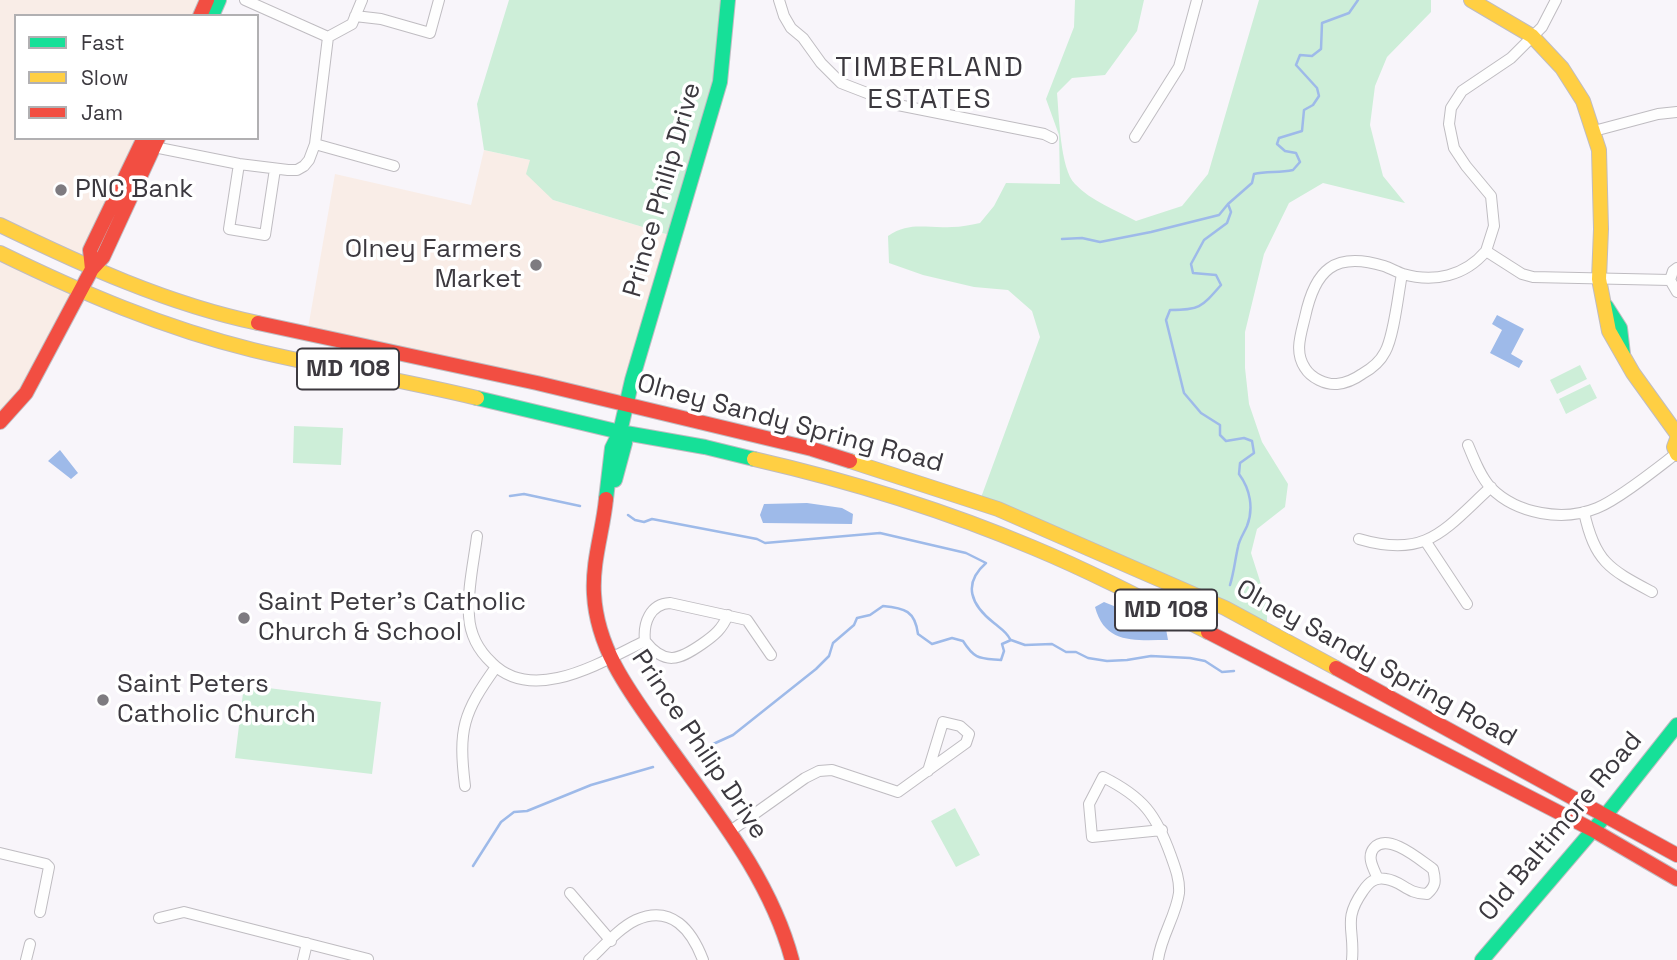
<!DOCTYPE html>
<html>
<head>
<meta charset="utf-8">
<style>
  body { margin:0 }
  #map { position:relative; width:1677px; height:960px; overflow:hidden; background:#f8f5fa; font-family:"Space Grotesk",sans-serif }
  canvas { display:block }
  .legend { position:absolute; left:14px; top:14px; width:245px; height:126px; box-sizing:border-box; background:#fff; border:2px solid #b1b0b2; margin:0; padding:9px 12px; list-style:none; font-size:21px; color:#3c393f }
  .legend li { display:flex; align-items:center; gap:14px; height:35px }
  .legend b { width:35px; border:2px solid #b1b0b2 }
</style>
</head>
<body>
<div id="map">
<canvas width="1677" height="960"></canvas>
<ul class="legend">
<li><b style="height:9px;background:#16e098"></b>Fast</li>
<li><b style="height:9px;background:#ffcf43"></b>Slow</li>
<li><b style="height:9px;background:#f24e42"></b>Jam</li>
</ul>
</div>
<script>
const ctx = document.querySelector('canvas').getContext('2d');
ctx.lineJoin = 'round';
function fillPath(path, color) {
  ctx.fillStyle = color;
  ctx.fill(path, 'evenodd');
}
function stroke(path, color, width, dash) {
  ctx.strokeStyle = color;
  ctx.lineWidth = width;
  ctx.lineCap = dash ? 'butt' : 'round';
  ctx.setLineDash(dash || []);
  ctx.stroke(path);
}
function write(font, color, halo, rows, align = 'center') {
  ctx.font = font + ' "Space Grotesk",sans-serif';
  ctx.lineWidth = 7;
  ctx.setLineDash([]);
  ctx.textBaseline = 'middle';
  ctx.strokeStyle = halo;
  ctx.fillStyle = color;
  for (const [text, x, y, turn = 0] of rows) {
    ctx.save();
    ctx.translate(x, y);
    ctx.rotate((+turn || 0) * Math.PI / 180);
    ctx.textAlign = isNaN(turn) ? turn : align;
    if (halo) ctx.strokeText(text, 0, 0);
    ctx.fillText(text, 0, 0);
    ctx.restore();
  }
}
fillPath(new Path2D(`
  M0,0h213l-7,16h-190v122h135l-59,131 -92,-44z
  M484,150l46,10 23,40 123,37 -49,168 -320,-71 28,-160 136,31z
  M0,253l80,39 -80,130z`), '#f9ede7');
fillPath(new Path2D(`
  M509,0h219l-1,27 -51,210 -123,-37 -27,-26 4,-14 -46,-10 -7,-46z
  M1075,0h69l-7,31 -32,44 -33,3 -15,15c2,21 3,76 18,91 16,17 41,26 61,37l46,-15 26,-32 51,-174h172v12l-44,45 -12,29 -5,39 13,51 22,27 -82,-20 -34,20 -25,51 -19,78v36l4,36 13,38 26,42 -3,23 -28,22 -6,24 16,50v28l-288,-128 61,-166 -8,-26 -24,-21 -34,-3 -51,-12 -34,-12 -1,-27c23,-15 38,-7 64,-9 9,0 18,-2 28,-4l14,-17 12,-23 54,1 -1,-49 -13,-36 28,-72z
  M1580,365l7,14 -30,15 -7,-14z
  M1590,384l7,14 -31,16 -7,-15z
  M294,426l49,2 -2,37 -48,-2z
  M244,685l137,17 -9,72 -137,-16z
  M955,808l25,47 -24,12 -25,-46z`), '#cdeed8');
fillPath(new Path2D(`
  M1497,315l27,14 -13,25 12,7 -4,7 -29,-15 12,-23 -10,-6z
  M60,450l18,23 -7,6 -23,-18z
  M807,503l35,5 11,6 -1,10 -89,-1 -3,-8 4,-11z
  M1104,602l59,24 3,3 2,11c-32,0 -63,5 -73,-33z`), '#9ebae9');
stroke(new Path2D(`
  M1062,239l20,-1 18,4 51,-10 68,-17 9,-11
  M510,496l14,-2 56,12
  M628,515l7,5 9,2 8,-3 105,20 8,4 115,-10 86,20 20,10c-24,21 -15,42 8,60 7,6 12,8 16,16
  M1230,585c4,-13 5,-25 8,-38 1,-7 6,-14 9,-21 7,-18 3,-37 -8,-52l1,-11 14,-10 -2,-12 -8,-3 -18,3 -6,-6v-10l-19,-12 -17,-20 -18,-73 4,-10c29,0 31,-2 51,-25l-5,-10 -23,-2 -2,-9 13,-24 23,-17 4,-11 -3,-8 24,-21 2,-9c13,-3 25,-1 39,-4l7,-8 -4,-9 -11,-2 -8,-7 2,-6 23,-7 2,-21 9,-5 6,-9 -2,-8 -21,-23 4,-10 12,1 9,-7 1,-26 27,-10 9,-13
  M700,750l33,-15 83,-66 13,-13 4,-13 21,-18 3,-7 13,-3 13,-9c22,2 32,5 35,28l14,10 20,-6 11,3c12,19 17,17 38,19l3,-9 -2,-7 9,-4 14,5 27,-1 14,8h10l12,6 19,3 20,-1 24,-4 39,2 15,3 17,11 12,-1
  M473,866l28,-44 13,-10 13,-1 64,-26 62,-18`), '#9ebae9', 2.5);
const street = new Path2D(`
  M779,0l5,16 7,12 12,10 18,25 20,20 57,22 146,29 8,4
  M355,16l26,3 49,14 9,-33
  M328,37l24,-13 10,-24
  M1594,131l64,-17 19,-2
  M1135,137l44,-70 18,-67
  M315,144l79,22
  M154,147l85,17 49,6h9l7,-4 5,-6 6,-16 13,-107 -83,-37
  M239,164l-10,65 36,6 10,-66
  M1486,251l8,-25 -3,-30 -25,-30 -12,-18 -5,-24 2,-16 11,-17 49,-33 31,-31 14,-27
  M1677,268l-4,3 -3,9 7,12
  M1402,274c-4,21 -8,62 -17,78 -5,10 -14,17 -23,22 -7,5 -16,9 -25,10 -11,1 -26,-6 -32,-16 -11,-16 -4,-34 0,-51 10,-47 29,-66 79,-51 6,2 13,6 19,8 31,9 62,2 83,-23l36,23 11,3 137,3
  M1468,445c6,14 12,31 23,43 26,26 72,34 106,20 22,-9 59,-39 80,-55
  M1584,512c11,50 25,57 68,80
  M477,536c-3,25 -10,54 -8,80 1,18 9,34 23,47 42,42 111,-2 153,-22 20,25 34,19 57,3 13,-9 20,-15 26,-29
  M1359,539c68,20 85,-9 132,-52
  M1426,542l41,62
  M645,641c-2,-18 5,-37 25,-38l77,17 24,35
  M465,786c-7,-57 -2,-73 31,-119
  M729,832l76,-54 14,-7 13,-1 66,22 68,-49 3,-9 -9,-8 -17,-4 -15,49
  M0,853l46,11 3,3 -9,45
  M570,893l41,48
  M159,918l25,-6 184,47
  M26,960l4,-16
  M303,960l4,-17
  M589,960c14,-13 30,-32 47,-40 36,-16 56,11 67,40
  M1158,960c3,-24 18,-44 21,-67 1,-13 -4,-26 -8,-37 -15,-42 -28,-59 -68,-79l-14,27 3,33 70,-7
  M1352,960c3,-32 -10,-39 11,-69 6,-9 12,-14 23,-12 16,2 21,15 41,15 9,-8 9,-13 6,-25 -13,-9 -45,-37 -59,-21 -8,9 0,21 4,31`);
const fast = new Path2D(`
  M212,16l7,-16
  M1606,306l14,22 3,26
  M477,398l143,34 85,15 49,12
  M615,480l10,-37 -5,-11
  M606,499l6,-51 8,-16 12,-52 88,-298 8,-82
  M1482,960l123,-144 72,-91`);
const slow = new Path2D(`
  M1471,0l61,36 30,32 21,33 16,49 2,79 -2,50 10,52 24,42 44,61
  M0,225c83,40 167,79 258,98
  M0,253c82,40 164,75 253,97 74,18 150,30 224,48
  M1677,439l-3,8 3,7
  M754,459c96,22 190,51 280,89 60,25 117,55 174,84
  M850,461l148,48 227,99 111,60`);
const jam = new Path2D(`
  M200,16l7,-16
  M92,269l-2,-19 54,-112
  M258,323l279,60 275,66 38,12
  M0,422l26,-29 66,-124 11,-12 55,-119
  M606,499c-3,32 -14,62 -12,95 3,57 38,101 70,146 49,69 106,137 128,220
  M1208,632l385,198 84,49
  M1336,668l341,187`);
stroke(street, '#bfbcc1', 12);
stroke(fast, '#bfbcc1', 16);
stroke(slow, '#bfbcc1', 16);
stroke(jam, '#bfbcc1', 16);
stroke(street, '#fefefe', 10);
stroke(fast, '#16e098', 14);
stroke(slow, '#ffcf43', 14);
stroke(jam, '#f24e42', 14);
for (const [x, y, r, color] of [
  [61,190,7,"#7e7b80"],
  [536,265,7,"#7e7b80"],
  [244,618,7,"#7e7b80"],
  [103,700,7,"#7e7b80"]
]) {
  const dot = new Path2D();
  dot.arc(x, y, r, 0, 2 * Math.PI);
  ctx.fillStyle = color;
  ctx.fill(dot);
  stroke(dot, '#fff', 2.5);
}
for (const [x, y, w] of [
  [348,369,102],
  [1166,610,102]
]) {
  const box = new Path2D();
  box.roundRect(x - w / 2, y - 20.5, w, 41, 5);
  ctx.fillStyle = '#fff';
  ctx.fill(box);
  stroke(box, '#3c393f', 2);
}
write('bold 24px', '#3c393f', null, [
  ["MD 108",348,369],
  ["MD 108",1166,610]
]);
write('26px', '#3c393f', '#fff', [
  ["PNC Bank",75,190],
  ["Olney Farmers",522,250,"right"],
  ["Market",522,280,"right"],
  ["Saint Peter's Catholic",258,603],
  ["Church & School",258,633],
  ["Saint Peters",117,685],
  ["Catholic Church",117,715]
], 'left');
write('26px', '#3c393f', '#fff', [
  ["Prince Philip Drive",663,190,-74],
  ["Olney Sandy Spring Road",790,424,15],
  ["Olney Sandy Spring Road",1376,664,29],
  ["Prince Philip Drive",699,745,56],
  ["Old Baltimore Road",1561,827,-50]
]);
ctx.letterSpacing = '2px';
write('28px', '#3c393f', '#fff', [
  ["TIMBERLAND",930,68],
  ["ESTATES",930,100]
]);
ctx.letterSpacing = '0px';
</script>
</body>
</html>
